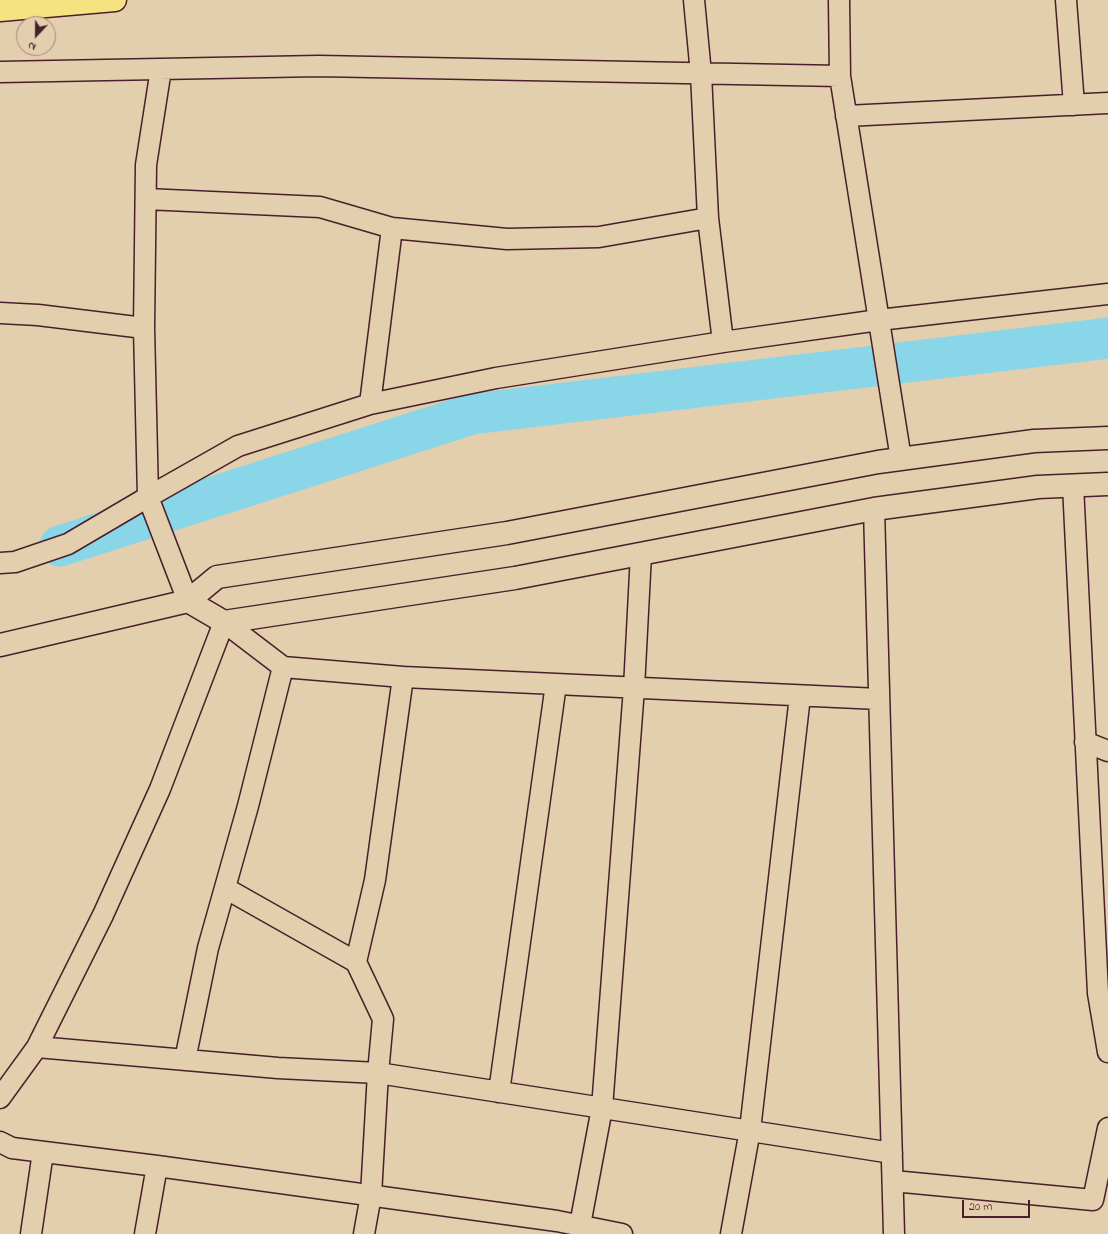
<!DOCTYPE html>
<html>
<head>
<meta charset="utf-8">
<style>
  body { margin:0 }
  #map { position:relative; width:1108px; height:1234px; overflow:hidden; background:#e3cead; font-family:"Indie Flower",sans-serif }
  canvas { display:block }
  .north { position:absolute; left:16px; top:16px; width:40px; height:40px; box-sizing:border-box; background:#e3cead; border:1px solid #a68879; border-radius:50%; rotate:202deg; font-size:11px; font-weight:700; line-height:16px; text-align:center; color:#4a1f2b }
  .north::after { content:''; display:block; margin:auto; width:14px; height:18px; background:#4a1f2b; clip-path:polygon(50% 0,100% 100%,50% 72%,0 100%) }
  .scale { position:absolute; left:962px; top:1200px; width:68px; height:18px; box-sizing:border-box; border:2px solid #4a1f2b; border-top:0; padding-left:5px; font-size:12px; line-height:14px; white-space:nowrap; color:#4a1f2b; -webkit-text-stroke:3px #e3cead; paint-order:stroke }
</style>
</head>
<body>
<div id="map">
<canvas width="1108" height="1234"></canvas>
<div class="north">N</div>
<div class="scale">20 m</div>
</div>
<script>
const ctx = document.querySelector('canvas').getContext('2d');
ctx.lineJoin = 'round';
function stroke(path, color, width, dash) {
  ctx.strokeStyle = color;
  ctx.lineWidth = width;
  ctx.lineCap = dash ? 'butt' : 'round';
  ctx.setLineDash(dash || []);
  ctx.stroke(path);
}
stroke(new Path2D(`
  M60,546l412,-132 636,-76`), '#88d6e7', 41);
const street = new Path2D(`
  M694,0l7,74 7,144 15,124
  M839,0l1,76
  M1066,0l8,105
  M0,72l319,-6 521,10 61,383
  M846,116l262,-13
  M146,199l174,8 72,21 115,11 92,-2 109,-19
  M0,313l38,2 106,13
  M370,404l22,-176
  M1073,485l25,508 10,59
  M874,509l20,725
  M0,563l15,-1 53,-18 80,-47 -4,-169 2,-163 15,-96
  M188,601l-40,-104 90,-51 132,-42 126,-26 227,-36 156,-22 229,-26
  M1085,742l23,9
  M225,888l131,74
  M37,1047l241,21 100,5 514,80
  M185,1060l23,-112 40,-142 35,-139
  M499,1092l57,-408 323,15
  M0,1098l37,-51 66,-132 57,-126 64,-167 59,45 120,10 153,7
  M0,1142l12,6 145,18 400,55 65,13
  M893,1181l200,19 15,-72
  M580,1225l22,-117 32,-420 7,-134
  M31,1234l12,-82
  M145,1234l12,-68
  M364,1234l7,-39 7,-122 5,-54 -27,-57 19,-82 28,-203
  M731,1234l19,-104 50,-434`);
const secondary = new Path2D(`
  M188,601l36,21 291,-44 359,-69 164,-22 70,-3
  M0,645l188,-44 29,-24 290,-44 371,-71 156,-21 74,-3`);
const highway = new Path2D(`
  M0,10l115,-10`);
stroke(street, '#4a1f2b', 23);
stroke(secondary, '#4a1f2b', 25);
stroke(highway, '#4a1f2b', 25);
stroke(street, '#e3cead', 20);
stroke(secondary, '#e3cead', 22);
stroke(highway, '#f5e382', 22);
</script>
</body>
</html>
